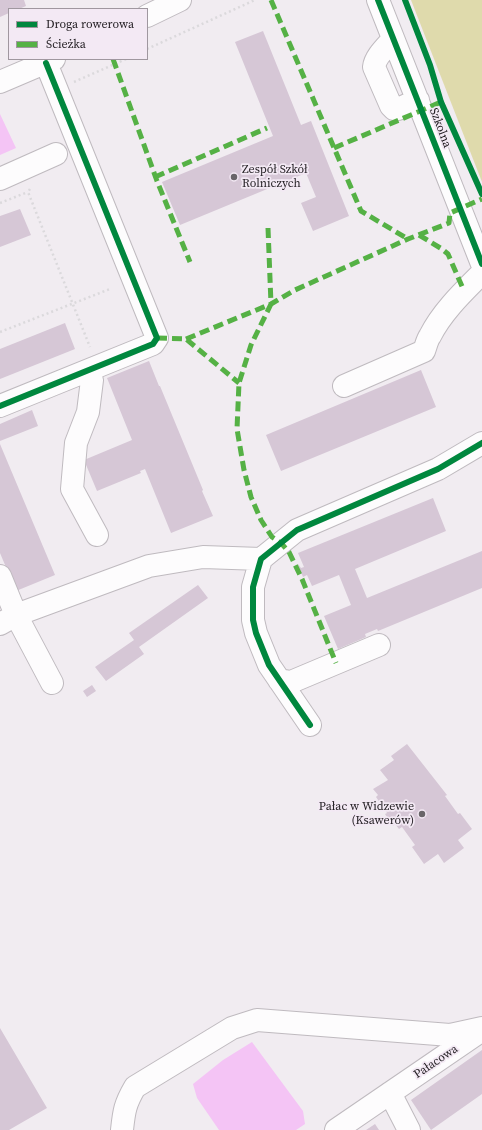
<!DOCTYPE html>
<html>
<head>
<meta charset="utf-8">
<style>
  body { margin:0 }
  #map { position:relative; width:482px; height:1130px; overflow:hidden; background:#f1ecf1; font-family:"Source Serif 4",serif }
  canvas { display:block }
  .legend { position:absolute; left:8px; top:8px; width:140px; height:52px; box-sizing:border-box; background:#f3e9f4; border:1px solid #9f979f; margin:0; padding:5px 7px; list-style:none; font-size:12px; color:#201c20 }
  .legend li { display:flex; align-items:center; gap:8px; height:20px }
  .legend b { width:20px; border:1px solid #9f979f }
</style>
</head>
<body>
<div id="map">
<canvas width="482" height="1130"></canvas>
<ul class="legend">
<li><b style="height:5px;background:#00873e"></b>Droga rowerowa</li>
<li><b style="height:5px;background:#55b145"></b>Ścieżka</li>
</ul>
</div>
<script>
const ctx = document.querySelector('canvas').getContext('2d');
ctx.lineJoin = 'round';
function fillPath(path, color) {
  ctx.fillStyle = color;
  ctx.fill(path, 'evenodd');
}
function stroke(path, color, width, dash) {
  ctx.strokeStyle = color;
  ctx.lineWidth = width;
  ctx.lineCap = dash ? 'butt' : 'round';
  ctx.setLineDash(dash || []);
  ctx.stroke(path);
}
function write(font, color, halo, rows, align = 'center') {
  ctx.font = font + ' "Source Serif 4",serif';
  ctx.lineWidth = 3.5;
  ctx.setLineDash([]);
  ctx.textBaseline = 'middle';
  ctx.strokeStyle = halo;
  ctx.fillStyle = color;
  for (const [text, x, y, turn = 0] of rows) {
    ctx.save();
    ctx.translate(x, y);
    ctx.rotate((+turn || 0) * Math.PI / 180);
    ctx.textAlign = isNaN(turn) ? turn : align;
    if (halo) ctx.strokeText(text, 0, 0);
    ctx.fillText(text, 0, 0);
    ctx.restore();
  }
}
fillPath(new Path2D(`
  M411,0h71v182z`), '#dfdaac');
fillPath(new Path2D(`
  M0,114l16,34 -16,7z
  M252,1042l51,69 2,13 -9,6h-77l-22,-32 -4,-14 30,-24z`), '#f4c4f5');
fillPath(new Path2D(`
  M0,0h24l2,6 -7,3h-10v4l-9,4z
  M263,31l38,94 10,-4 38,95 -36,15 -12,-28 15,-6 -10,-24 -126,52 -18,-43 111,-46 -38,-94z
  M20,209l11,26 -31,12v-31z
  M65,323l10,26 -75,30v-30z
  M149,361l10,25h1l43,104 -1,1 11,25 -42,17 -26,-64 -5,2 1,2 -44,18 -13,-31 48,-20 -25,-62z
  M421,370l15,37 -155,64 -15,-36z
  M32,410l6,16 -38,15v-17z
  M0,444l55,131 -39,16 -16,-38z
  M433,498l13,33 -91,38 12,29 115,-47v37l-104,43 -1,-2 -12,5 1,3 -28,12 -14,-33 27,-11 -12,-30 -27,11 -5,-11 -4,2 -5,-12v-1l3,4 3,-1 -6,-14z
  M198,585l10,13 -69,49 5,7 -38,27 -11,-14 39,-27 -5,-7z
  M92,685l4,6 -9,6 -4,-6z
  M407,744l40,51 -2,1 13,18 2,-1 12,16 -14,11 6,8 -20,15 -6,-9 -14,10 -12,-17 3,-2 -13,-18 -3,2 -4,-5 -2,2 -8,-12 2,-1 -11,-16 2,-2 -5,-6 15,-9 -8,-10 14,-10 -3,-4z
  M0,1028l47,80 -38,22h-9z
  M482,1050v44l-51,36 -20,-30z
  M375,1124l4,6h-13z`), '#d6c7d6');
const minor = new Path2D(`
  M378,0l104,264
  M147,16l33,-16
  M393,39c-7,8 -18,18 -19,28l17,39 3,3h4l20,-9
  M0,82l54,-23
  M0,179l56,-25
  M92,380l-4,32 -12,31 -4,46 25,46
  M344,386l80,-35c2,-5 3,-11 6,-15 12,-24 33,-44 52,-63
  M0,406l153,-62 4,-6 -111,-275
  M0,576l16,39 36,68
  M0,624l16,-9 133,-49 54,-9 58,2
  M279,680l12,2 88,-37
  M310,725l-41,-60 -13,-32 -3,-13v-33l8,-28 36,-29 141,-61 44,-26
  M390,1093l19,37
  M122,1130c2,-19 3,-26 13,-43l97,-59 25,-8 193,15 32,-7
  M336,1130l142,-97`);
stroke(minor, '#bfbabf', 24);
stroke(new Path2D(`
  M147,49l108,-49
  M74,82l52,-23
  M30,189l-2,3 62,155
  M0,203l28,-11
  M0,332l110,-43`), '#dbd9dc', 2.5, [2, 3]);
stroke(minor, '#fdfcfd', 22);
stroke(new Path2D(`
  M271,0l90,211 47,28
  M113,59l44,122 33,81
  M334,148l107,-46
  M155,177l112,-49
  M268,228l3,76 -20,41 -12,38 -2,46 7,41 7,27 10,23 11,17 9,6 8,9 13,27 34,84
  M419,235l23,14 6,5 16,37
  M157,338l29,1 53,44
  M186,339l85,-35 24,-14 113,-51 41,-16 1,-10 32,-14`), '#55b145', 5, [10, 5]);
stroke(new Path2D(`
  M378,0l104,264
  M405,0l25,65 11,37 41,92
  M0,406l153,-62 4,-6 -111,-275
  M310,725l-41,-60 -13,-32 -3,-13v-33l8,-28 36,-29 141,-61 44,-26`), '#00873e', 6);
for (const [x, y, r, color] of [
  [234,177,4,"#696569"],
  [422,814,4,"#696569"]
]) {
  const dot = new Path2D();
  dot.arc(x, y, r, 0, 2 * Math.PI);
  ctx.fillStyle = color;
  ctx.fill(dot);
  stroke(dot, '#f3e9f4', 1.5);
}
write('12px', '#201c20', '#f3e9f4', [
  ["Szkolna",440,128,69],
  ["Pałacowa",436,1062,-34]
]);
write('12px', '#201c20', '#f3e9f4', [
  ["Zespół Szkół",242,170],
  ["Rolniczych",242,184],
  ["Pałac w Widzewie",414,807,"right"],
  ["(Ksawerów)",414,821,"right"]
], 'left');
</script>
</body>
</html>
